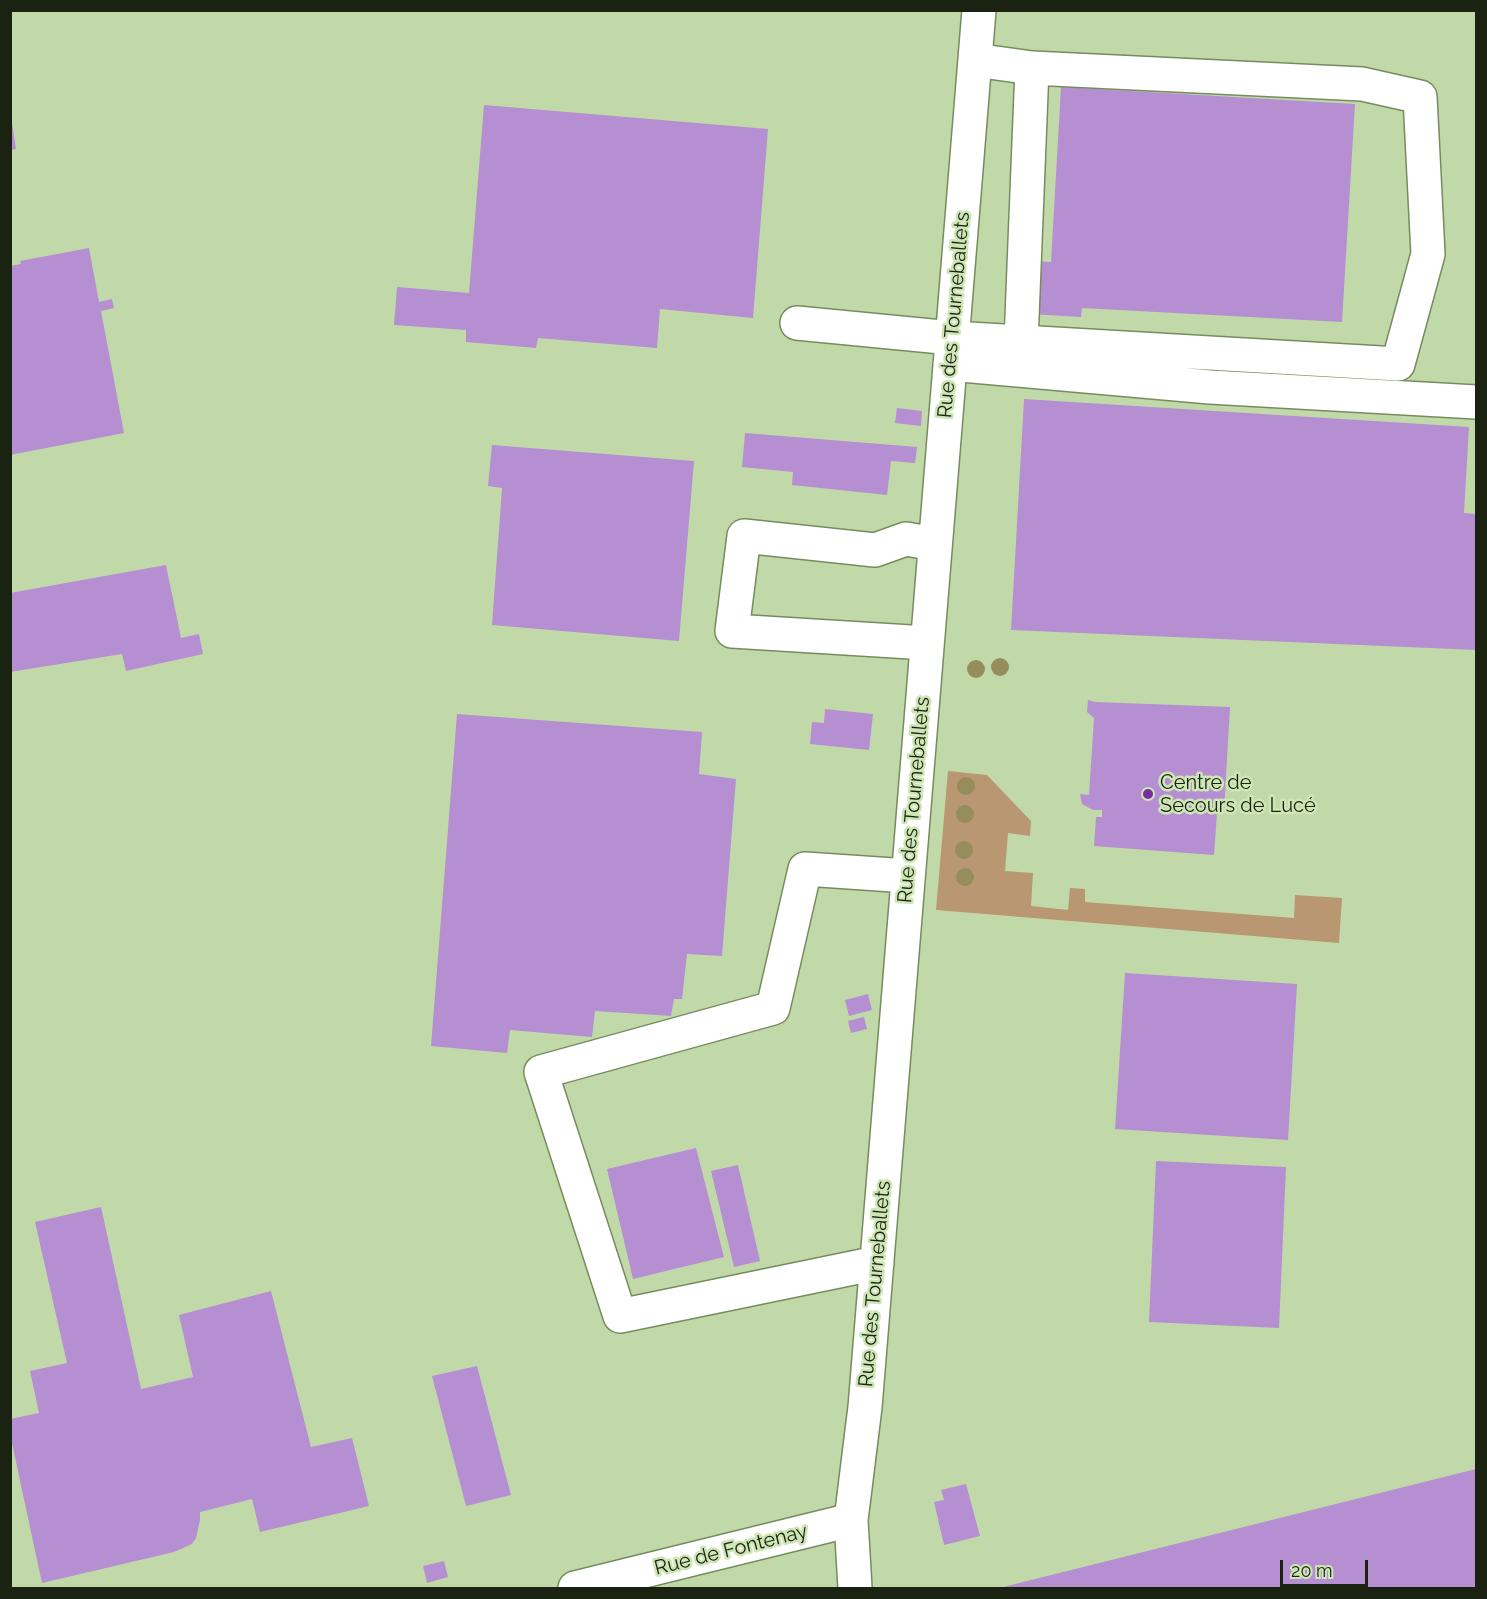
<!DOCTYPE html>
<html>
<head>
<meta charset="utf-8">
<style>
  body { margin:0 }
  #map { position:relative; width:1487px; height:1599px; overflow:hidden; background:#c1d9a9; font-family:Raleway,sans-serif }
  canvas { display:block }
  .frame { position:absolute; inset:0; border:12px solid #1a2311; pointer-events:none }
  .scale { position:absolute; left:1280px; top:1560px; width:88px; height:27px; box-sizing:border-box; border:3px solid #1a2311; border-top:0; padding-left:8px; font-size:18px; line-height:21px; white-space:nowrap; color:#1a2311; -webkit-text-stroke:4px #cee6b6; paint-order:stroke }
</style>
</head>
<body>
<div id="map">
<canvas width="1487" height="1599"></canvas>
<div class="frame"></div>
<div class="scale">20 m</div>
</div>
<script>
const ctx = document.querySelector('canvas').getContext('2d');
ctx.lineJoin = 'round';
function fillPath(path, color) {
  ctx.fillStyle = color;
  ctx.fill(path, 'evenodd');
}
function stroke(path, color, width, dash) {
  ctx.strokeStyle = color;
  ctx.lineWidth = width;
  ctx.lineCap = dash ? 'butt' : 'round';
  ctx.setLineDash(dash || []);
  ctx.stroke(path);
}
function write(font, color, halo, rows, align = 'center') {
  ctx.font = font + ' Raleway,sans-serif';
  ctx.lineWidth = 5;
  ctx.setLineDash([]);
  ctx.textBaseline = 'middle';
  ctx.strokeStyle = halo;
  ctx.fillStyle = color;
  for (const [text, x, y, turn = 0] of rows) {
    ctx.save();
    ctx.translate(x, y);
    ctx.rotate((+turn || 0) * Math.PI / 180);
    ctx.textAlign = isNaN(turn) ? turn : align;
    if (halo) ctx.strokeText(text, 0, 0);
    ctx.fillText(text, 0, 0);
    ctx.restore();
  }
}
fillPath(new Path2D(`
  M948,771l39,4 44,46 -1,15 -22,-3 -3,38 28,2 -2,33 37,4 2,-22 15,1v13l209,16 1,-23 47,3 -3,45 -403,-33z`), '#b89772');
fillPath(new Path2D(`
  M1061,87l294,17 -13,218 -260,-14 -1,9 -51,-3 3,-53 18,1z
  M484,105l284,24 -15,189 -93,-9 -3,39 -119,-10 -2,10 -70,-6v-12l-72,-5 3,-38 72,6z
  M12,123l4,26 -6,1v-26z
  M89,248l10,54 13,-3 2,9 -13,3 23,122 -114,22v-189l11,-2 -1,-3z
  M1024,399l445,28 -5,86 12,1v136l-465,-20z
  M897,408l25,3 -1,15 -26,-3z
  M745,433l172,14 -2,16 -24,-2 -4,34 -95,-10 1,-13 -51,-5z
  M492,445l202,16 -15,180 -187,-16 10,-137 -14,-2z
  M166,565l15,73 18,-4 4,20 -77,17 -4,-17 -112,18v-79z
  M1088,700l7,2 135,5 -6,104 -7,3 -3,41 -120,-9 2,-29h6v-7h-9l-11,-6 -2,-10 9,1 5,-77 -7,-6z
  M825,709l48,5 -4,36 -59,-6 2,-22 12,1z
  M457,714l245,18 -3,42 37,5 -14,177 -35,-2 -5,45h-8l-3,17 -76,-5 -3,26 -82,-7 -3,23 -76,-7z
  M1125,973l172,11 -9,156 -173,-11z
  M868,994l4,16 -23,6 -4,-16z
  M864,1017l3,12 -16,4 -3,-12z
  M696,1148l28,109 -91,22 -26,-110z
  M1156,1161l130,6 -7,161 -130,-6z
  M738,1165l22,96 -26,6 -23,-96z
  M101,1207l40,182 52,-12 -14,-62 92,-24 40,156 41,-9 17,68 -109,26 -8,-33 -52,13v8l-4,18 -4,6 -18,8 -132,31 -32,-149v-15l29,-6 -9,-42 37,-8 -32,-141z
  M477,1366l34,129 -45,11 -34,-130z
  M1476,1469v119h-477z
  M966,1484l14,52 -36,9 -10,-43 10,-2 -3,-10z
  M444,1561l4,16 -21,6 -4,-17z`), '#b58fd2');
const minor = new Path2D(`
  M797,323l155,15 446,26 30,-110 -8,-157 -58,-13 -330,-16 -57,-8
  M1021,342l11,-274
  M950,364l260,23 266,15
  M927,643l-195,-12 12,-95 131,14 31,-11 29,5
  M877,1263l-257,53 -79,-244 232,-64 32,-139 103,7
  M575,1588l276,-68
  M855,1588l-4,-68 14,-113 114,-1397`);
stroke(minor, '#768c5f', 36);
stroke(minor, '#fff', 33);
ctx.fillStyle = '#968d5d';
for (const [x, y] of [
  [1000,667],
  [976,669],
  [966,786],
  [965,814],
  [964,850],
  [965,877]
]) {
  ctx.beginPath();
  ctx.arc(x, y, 9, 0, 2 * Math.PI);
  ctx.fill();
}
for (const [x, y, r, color] of [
  [1148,794,6,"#762da0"]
]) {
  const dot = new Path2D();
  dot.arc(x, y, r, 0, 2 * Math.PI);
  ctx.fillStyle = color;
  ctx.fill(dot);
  stroke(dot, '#cee6b6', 2);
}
write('20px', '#1a2311', '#cee6b6', [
  ["Rue des Tourneballets",954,315,-85],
  ["Rue des Tourneballets",914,800,-85],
  ["Rue des Tourneballets",875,1284,-85],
  ["Rue de Fontenay",731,1550,-14]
]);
write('20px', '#1a2311', '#cee6b6', [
  ["Centre de",1160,783],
  ["Secours de Lucé",1160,806]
], 'left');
</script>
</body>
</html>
